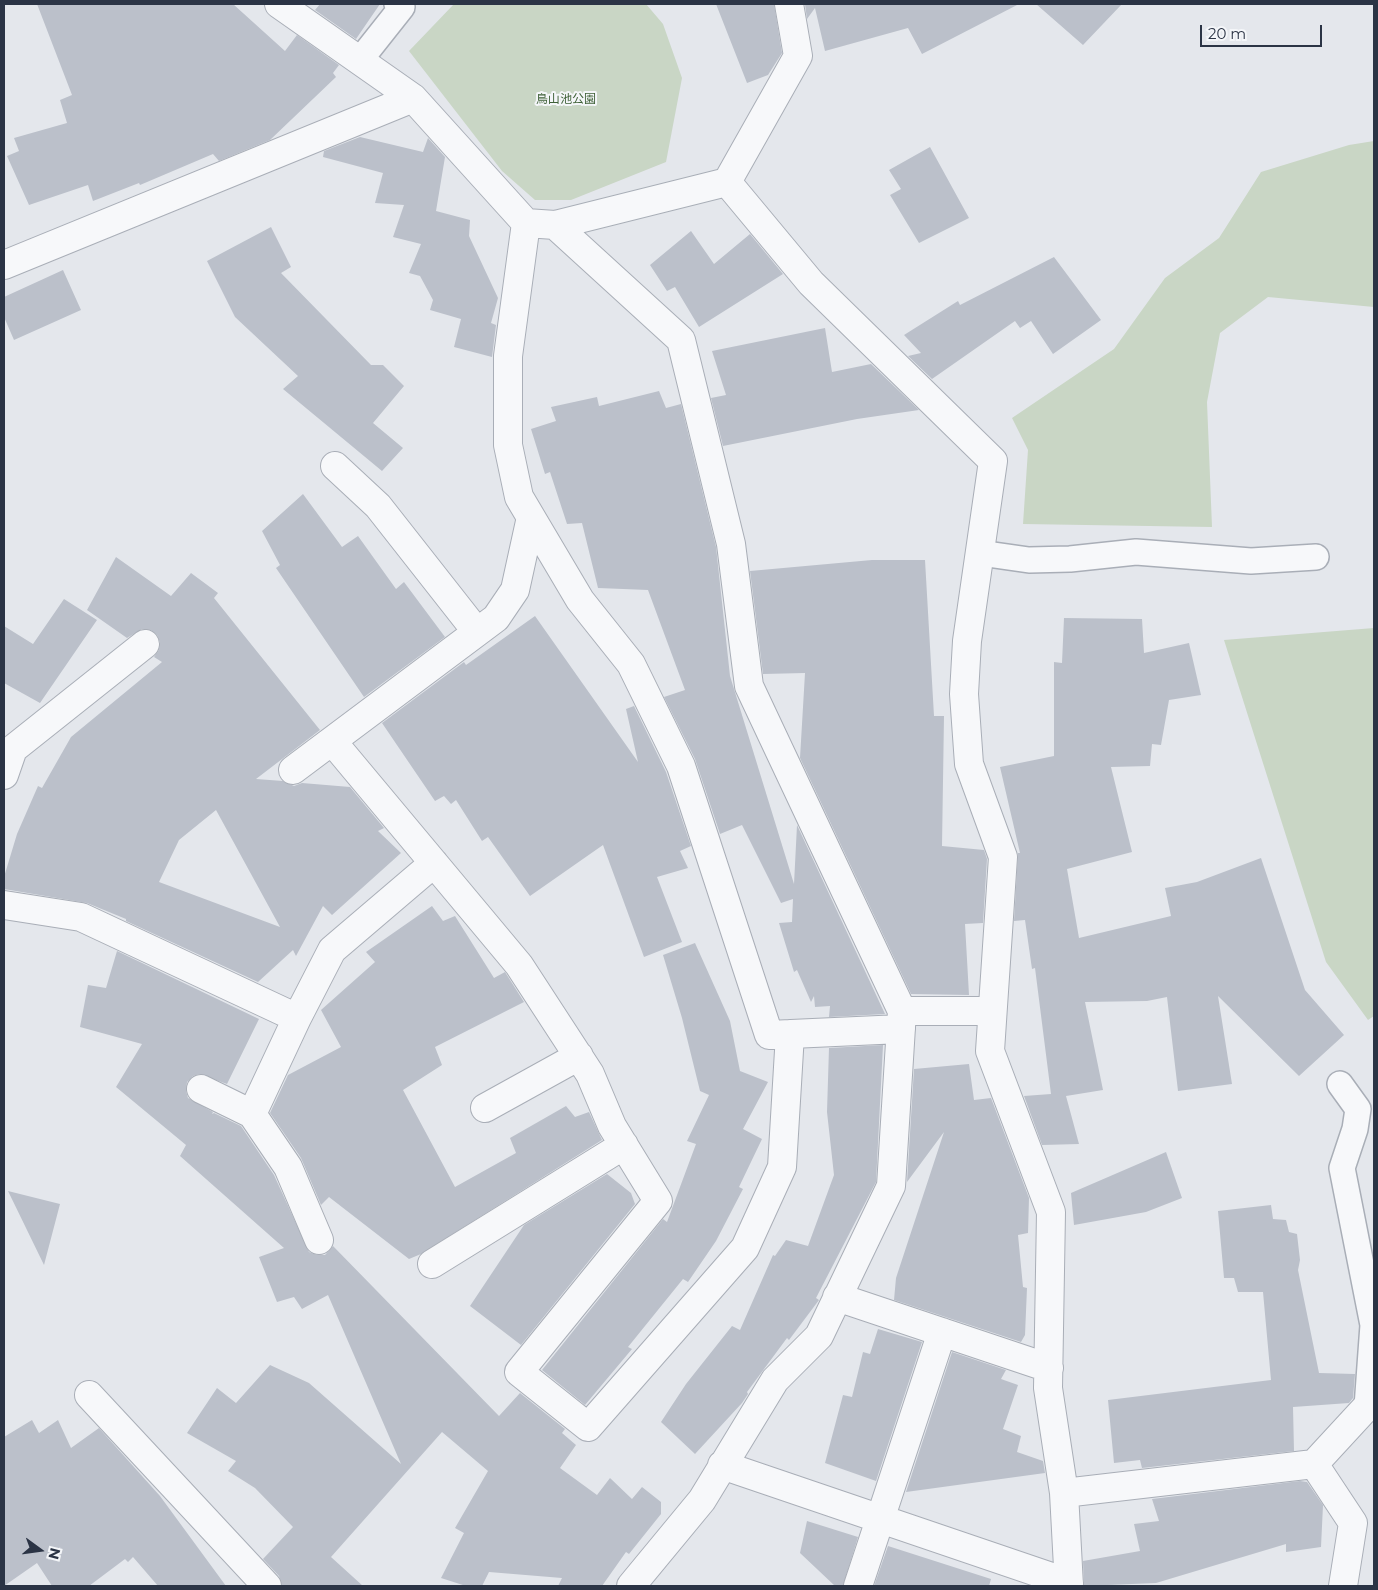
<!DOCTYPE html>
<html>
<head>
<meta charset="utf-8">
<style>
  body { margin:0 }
  #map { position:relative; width:1378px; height:1590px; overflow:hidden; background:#e4e7ec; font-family:Montserrat,sans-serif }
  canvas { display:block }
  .frame { position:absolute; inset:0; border:5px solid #2b3445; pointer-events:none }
  .north { position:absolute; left:15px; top:1525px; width:50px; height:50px; -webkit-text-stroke:4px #f4f6f9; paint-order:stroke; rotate:104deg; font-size:14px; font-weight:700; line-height:20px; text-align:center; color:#2b3445 }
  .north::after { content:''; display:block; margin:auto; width:18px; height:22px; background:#2b3445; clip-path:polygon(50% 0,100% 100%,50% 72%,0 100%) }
  .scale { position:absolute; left:1200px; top:25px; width:122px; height:22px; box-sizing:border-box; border:2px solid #2b3445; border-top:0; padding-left:6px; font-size:15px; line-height:18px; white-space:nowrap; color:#2b3445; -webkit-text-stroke:4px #f4f6f9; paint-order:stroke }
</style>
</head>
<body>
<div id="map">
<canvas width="1378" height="1590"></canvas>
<div class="frame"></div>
<div class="north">N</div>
<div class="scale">20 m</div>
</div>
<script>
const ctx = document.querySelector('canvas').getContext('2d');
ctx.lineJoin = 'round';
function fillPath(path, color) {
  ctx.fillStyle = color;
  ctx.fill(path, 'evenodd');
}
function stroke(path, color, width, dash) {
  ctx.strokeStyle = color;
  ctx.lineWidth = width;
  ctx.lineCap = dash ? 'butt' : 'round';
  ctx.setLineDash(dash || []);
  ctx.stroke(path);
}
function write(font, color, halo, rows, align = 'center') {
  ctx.font = font + ' Montserrat,"Noto Sans JP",sans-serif';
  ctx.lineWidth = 4;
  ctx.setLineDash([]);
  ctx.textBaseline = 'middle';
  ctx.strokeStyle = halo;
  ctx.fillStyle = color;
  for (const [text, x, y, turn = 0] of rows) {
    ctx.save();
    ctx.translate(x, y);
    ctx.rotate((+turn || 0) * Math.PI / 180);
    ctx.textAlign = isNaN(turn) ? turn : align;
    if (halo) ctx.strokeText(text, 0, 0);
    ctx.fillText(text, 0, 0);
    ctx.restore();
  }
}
fillPath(new Path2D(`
  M454,4h192l17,20 19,54 -16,84 -95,38h-36l-33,-29 -93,-120z
  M1374,141v166l-106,-10 -48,36 -13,69 5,125 -189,-3 5,-74 -16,-32 102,-69 51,-71 54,-40 42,-66 88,-27z
  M1374,628v388l-6,4 -42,-58 -102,-322z`), '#c9d6c5');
fillPath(new Path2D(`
  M37,4h196l52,47 12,-16 42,30 -6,8 3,4 -66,63 -51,21 -6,-7 -73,31 -1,-2 -46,18 -5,-16 -59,20 -22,-49 12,-5 -5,-13 53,-15 -7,-23 12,-5z
  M320,4h60l-24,35 -41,-29z
  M716,4h58l8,49 -14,22 -21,8z
  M805,4h214l-97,50 -14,-26 -83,23 -10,-43 -8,11z
  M1036,4h86l-39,41z
  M360,137l63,15 5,-14 17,19 -9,54 34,9 -1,16 29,62 -7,25 5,2 -4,32 -38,-10 7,-28 -31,-9 3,-10 -13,-24 -11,-3 12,-29 -28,-7 11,-32 -29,-2 8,-30 -60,-16 1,-6z
  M930,147l39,71 -50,25 -29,-48 11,-6 -12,-19z
  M271,227l20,40 -10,6 90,92h12l21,21 -31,37 30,25 -21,23 -99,-82 15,-13 -63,-59 -28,-56z
  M691,231l23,33 36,-30 33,40 -84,53 -24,-40 -8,4 -17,-26z
  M1054,257l47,63 -48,34 -22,-33 -11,7 -5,-7 -83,58 -24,-23 13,-3 -17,-18 54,-34 2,4z
  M63,270l18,40 -67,30 -10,-23v-20z
  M825,328l7,44 39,-8 48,46 -62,9 -134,27 -12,-48 15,-3 -14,-44z
  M659,391l7,17 15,-4 35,143 14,129 64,208 3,-59 88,189 -56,3 1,-11 -15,1 -1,-11 -3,6 -14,-32 -3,2 -15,-49 13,-1 1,-23 -12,4 -39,-78 -22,9 -25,-75 -31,-62 21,-7 -37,-100 -50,-2 -16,-65 -15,1 -17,-52 -5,2 -14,-45 25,-8 -5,-14 46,-10 2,9z
  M303,494l39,53 16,-11 38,53 8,-7 41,55 -81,60 -88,-129 4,-3 -18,-34z
  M116,557l55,39 20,-23 27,20 -4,5 106,132 -64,49 27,2 11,5 8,-3 48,4 34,41 -6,3 23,22 -69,62 -9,-9 -27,50 -3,-6 -35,32 -132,-61v-2l-39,-16 -83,-14v-12l13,-43 21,-48 4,2 29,-51 91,-75 -8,-5 5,-7 1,-8 -3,-7 -6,-5 -9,-1 -15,9 -40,-28zM216,810l64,117 -121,-45 20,-42z
  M872,560h53l9,156h10l-2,130 42,4 3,9 -4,64 -18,1 4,71 -58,-1 -111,-236 5,-85 -42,1 -13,-103z
  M64,599l33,21 -57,83 -36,-20v-57l29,18z
  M535,616l103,146 -12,-53 8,-3 32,66 25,74 -11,5 8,17 -31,9 25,65 -38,15 -41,-112 -73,51 -42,-59 -6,4 -26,-41 -5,4 -7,-8 -9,5 -53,-78 82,-61 2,3z
  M1064,618l78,1 2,34 45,-10 12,52 -32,5 -8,45 -9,-1 -2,22 -39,1 21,85 -65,17 12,69 92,-22 -6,-28 32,-6 64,-24 44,132 39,45 -45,41 -81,-80 14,88 -54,7 -11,-94 -20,4 -62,1 18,88 -37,6 13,48 -37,1 -18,-49 27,-2 -16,-126 -3,1 -7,-49 -11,1 4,-68h2l-20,-86 54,-11v-94l8,1z
  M432,906l11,15 12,-5 39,62 11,-6 19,30 -89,45 7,18 -39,25 52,97 61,-34 -6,-15 56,-32 9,11 14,-5 13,28 -181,114 -12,5 -80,-62 -8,8 -20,-47 -31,-45 18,-38 53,-28 -20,-37 54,-48 -9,-10z
  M695,943l35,78 10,50 28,11 -25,47 19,10 -23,48 4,2 -27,52 -28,41 -5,-3 -55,68 4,2 -47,56 -43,-35 121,-151 4,3 29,-78 -9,-3 22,-46 -9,-4 -18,-73 -19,-63z
  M117,951l142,68 -32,65 -28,-10 -6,2 -6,6 -1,9 2,7 25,14 -1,2 2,-1 27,13 33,49 35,77 8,3h8l8,-9 166,170 21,-23 45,36 -3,4 14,12 -16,23 37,27 13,-17 22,21 10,-12 19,15v12l-32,40 -3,-2 -24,34h-44l4,-8 -73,-6 -7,14h-16l-25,-8 23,-45 -9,-5 33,-57 -46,-39 -111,125 32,29h-81l-3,-10 -16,-17 30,-32 -38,-39 -27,-17 8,-10 -49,-28 30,-45 19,15 34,-38 39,18 92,81 -73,-169 -26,14 -8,-12 -17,5 -18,-45 25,-9 -104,-92 6,-11 -70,-58 26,-43 -62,-17 8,-42 18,3z
  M883,1045l-7,137 -60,116 3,2 -30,40 -2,-2 -40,54 1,2 -6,9 -47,51 -34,-32 25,-38 46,-58 8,4 33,-75 2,1 11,-16 22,6 26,-71 -7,-63 2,-64z
  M969,1064l5,36 17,-2 38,100 -1,35 -10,2 5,52 4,1 -2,47 -4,7 -127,-42 2,-22 48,-146 -37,50 7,-113z
  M1166,1152l16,46 -36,14 -72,13 -3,-32z
  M607,1174l24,19 4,11 -114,141 -51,-39 54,-81z
  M8,1191l52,13 -16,61z
  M1271,1205l2,14 13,1 3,12 8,2 3,26 -2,10 21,103 36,1 -2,24 -4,5 -56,4 1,44 -152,17 -2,-8 -26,3 -6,-63 163,-20 -8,-88h-25l-4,-14h-10l-6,-67z
  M878,1329l44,13 -46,139 -51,-18 18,-68 9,2 11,-45 7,2z
  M952,1352l54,18 -5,9 17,6 -15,44 18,7 -4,16 26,9 2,12 -139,19z
  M32,1420l7,13 19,-13 13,28 28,-20 61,68 66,90h-68l-25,-29 -5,5 -3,-3 -36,27h-37l-15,-23 -33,23v-149z
  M1300,1481l7,1 16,23 -2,42 -35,5v-8l-130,39 -72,3 -1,-25 57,-10 -6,-27 25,-3 -7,-22z
  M807,1521l51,16 -15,49h-8l-35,-33z
  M888,1546l103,33 -2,7h-115z`), '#bbc0ca');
const lane = new Path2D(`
  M360,60l42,-53 -5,-3
  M980,553l49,7 41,-1 66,-7 115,9 65,-4
  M1340,1084l18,25 -3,20 -13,39 31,157 -6,82`);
const street = new Path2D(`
  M279,4l134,94 113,125 29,2 172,-43 71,-126 -9,-52
  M727,182l84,101 182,178 -26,180 -3,53 5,70 34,93 -13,194 61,161 -3,176 16,105 5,93
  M526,223l-18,133v89l11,52 61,103 51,64 50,102 88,269 132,-6
  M555,225l126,115 50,204 18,142 153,325 -11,175 -72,150 -44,44 -73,120 -71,86
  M4,265l409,-167
  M335,466l43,40 99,126
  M332,741l187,224 71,109 22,52 46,75 -139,171 69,55 157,-179 37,-81 8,-133
  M293,770l203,-152 19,-28 16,-73
  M4,775l9,-26 132,-105
  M4,905l77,12 216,101
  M902,1011h90
  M201,1089l51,25
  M485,1108l94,-52
  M319,1240l-31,-73 -36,-53 45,-96 35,-68 102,-87
  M432,1264l192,-119
  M837,1297l212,71
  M89,1395l178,191
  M1314,1464l39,59 -10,63
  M722,1465l347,118
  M1064,1493l250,-29 60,-65
  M858,1586l84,-254`);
stroke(lane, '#a9aeb7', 28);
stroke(street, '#a9aeb7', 30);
stroke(lane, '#f7f8fa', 25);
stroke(street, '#f7f8fa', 28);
write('12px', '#3f6138', '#f4f6f9', [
  ["鳥山池公園",566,99]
]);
</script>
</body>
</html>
